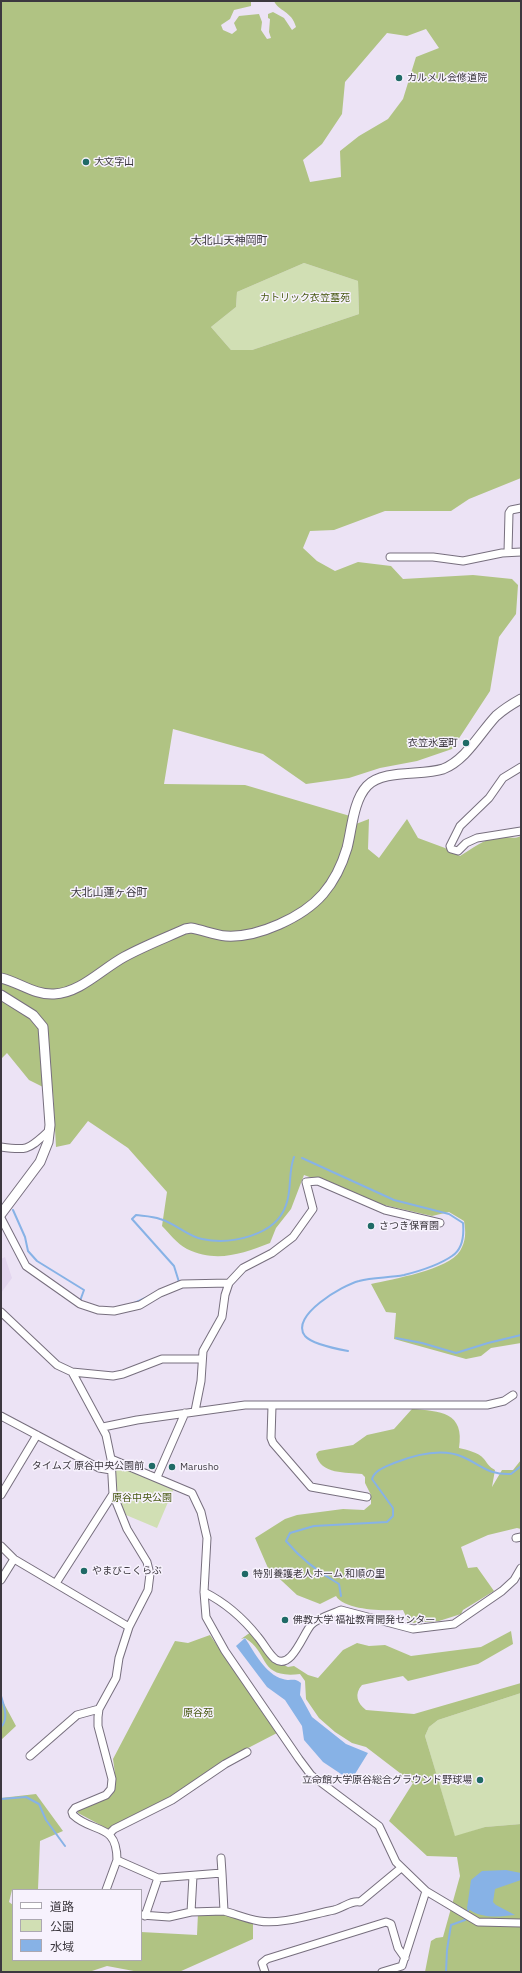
<!DOCTYPE html>
<html>
<head>
<meta charset="utf-8">
<style>
  body { margin:0 }
  #map { position:relative; width:522px; height:1973px; overflow:hidden; background:#ece3f5; font-family:"IBM Plex Sans","Noto Sans JP",sans-serif }
  canvas { display:block }
  .frame { position:absolute; inset:0; border:2px solid #3c383f; pointer-events:none }
  .legend { position:absolute; left:12px; top:1889px; width:130px; height:72px; box-sizing:border-box; background:#f7f2fd; border:1px solid #aca8b1; margin:0; padding:5px 7px; list-style:none; font-size:12px; color:#3c383f }
  .legend li { display:flex; align-items:center; gap:8px; height:20px }
  .legend b { width:20px; border:1px solid #aca8b1 }
</style>
</head>
<body>
<div id="map">
<canvas width="522" height="1973"></canvas>
<div class="frame"></div>
<ul class="legend">
<li><b style="height:5px;background:#fff"></b>道路</li>
<li><b style="height:11px;background:#d1dfb4"></b>公園</li>
<li><b style="height:11px;background:#87b2e6"></b>水域</li>
</ul>
</div>
<script>
const ctx = document.querySelector('canvas').getContext('2d');
ctx.lineJoin = 'round';
function fillPath(path, color) {
  ctx.fillStyle = color;
  ctx.fill(path, 'evenodd');
}
function stroke(path, color, width, dash) {
  ctx.strokeStyle = color;
  ctx.lineWidth = width;
  ctx.lineCap = dash ? 'butt' : 'round';
  ctx.setLineDash(dash || []);
  ctx.stroke(path);
}
function write(font, color, halo, rows, align = 'center') {
  ctx.font = font + ' "IBM Plex Sans","Noto Sans JP",sans-serif';
  ctx.lineWidth = 3;
  ctx.setLineDash([]);
  ctx.textBaseline = 'middle';
  ctx.strokeStyle = halo;
  ctx.fillStyle = color;
  for (const [text, x, y, turn = 0] of rows) {
    ctx.save();
    ctx.translate(x, y);
    ctx.rotate((+turn || 0) * Math.PI / 180);
    ctx.textAlign = isNaN(turn) ? turn : align;
    if (halo) ctx.strokeText(text, 0, 0);
    ctx.fillText(text, 0, 0);
    ctx.restore();
  }
}
fillPath(new Path2D(`
  M5,1257l7,21 -11,15v-34z`), '#e3d6ef');
fillPath(new Path2D(`
  M304,263l54,18 1,33 -107,36h-21l-20,-23 25,-20 1,-15z
  M119,1465l55,23 -17,40 -31,-13c-7,-13 -17,-37 -7,-50z
  M521,1693v131l-36,3 -30,10 -30,-101 4,-9 9,-7z`), '#d1dfb4');
fillPath(new Path2D(`
  M1,1h250v5l-17,4 -4,9 -9,6 2,5 9,4 5,-4 -3,-7 5,-7 20,-2 3,8 -1,8 6,9 4,-1 -2,-6 1,-13 -2,-1v-4l5,-2 11,6 8,12 4,-3c-4,-16 -18,-16 -22,-26h247v477l-52,21 -18,12h-66l-51,19 -24,1 -7,17 14,13 18,10 23,-9 33,4 12,13 70,-4 39,4 6,6 -2,29 -17,23 -9,54 -38,58 -35,12 -37,7 -31,10 -43,6 -43,-30 -90,-25 -9,55 81,1 105,31 6,8 13,-5 -1,30 11,9 28,-39 11,19 27,10 15,8c13,-8 24,-17 39,-19 8,-1 14,3 22,-1v507l-30,5 -10,8 -15,3 -72,-20 2,-26 -10,-1 -15,-28c22,-5 77,-14 89,-33 6,-10 6,-19 4,-30l-15,-9 -17,4 -48,-11 -80,-30 -13,34 -15,19 -6,15c-28,11 -54,20 -83,6 -10,-5 -18,-16 -25,-23l5,-34 -39,-44 -40,-27 -18,23 -14,3 -3,-55 -24,-12 -22,-27 -6,6zM426,29l13,19 -23,9 -13,42 -15,20 -29,17 -19,15 1,26 -31,5 -7,-22 19,-16 20,-30 3,-32 42,-49 20,3zM304,263l54,18 1,33 -107,36h-21l-20,-23 25,-20 1,-15z
  M412,1409c28,2 53,3 47,39 8,2 19,4 25,11 4,5 5,8 11,11l-3,17 10,-17h11l8,-10v69l-4,-1 -29,7 -27,12 7,21 9,-1 17,24 -31,19 -2,4 -22,7 -27,2 -4,-2 -5,-11c-16,1 -58,1 -67,-14l-16,8 -23,-9 -29,-27 -13,-30 30,-19 12,-4 46,-6 21,1 7,-6v-9l-6,-12v-6l-3,-3c-15,-2 -42,1 -46,-20l3,-3 34,-6 14,-10 27,-6z
  M511,1631l2,13 -35,20 -70,17 -5,-5 -41,9c-8,9 -5,18 4,25l48,4 107,-31v10l-83,27 -9,7 -4,9 30,100 30,-9 36,-3v148h-96l6,-31 5,-3 7,-1 17,-61 -3,-19 -30,-1 -38,-35 24,-38 -47,-36 -14,-4 -17,-11 -16,-14 -13,-19 -1,-18 -5,-7c-42,5 -30,-21 -55,-36l-4,1 10,-7 31,32 6,3 6,-1 14,9 10,3 25,-28 14,-7 12,3 16,-1 26,11 70,-9z
  M210,1635l67,98 -54,28 -55,38 -60,30 -30,-16v-3c35,-17 42,-5 35,-51l62,-118 13,2z
  M1,1698l15,28 -15,14z
  M36,1794l27,37 -23,10 -2,48 -26,1 -3,12 4,3v55h128v-28l56,3 1,-22 23,1 32,8v17l-74,33h-40l-32,-6 -18,6h-88v-174z`), '#b0c383');
fillPath(new Path2D(`
  M245,1638c10,15 20,36 38,41 8,3 10,-2 18,4l-1,12 12,22 34,27 22,9 -13,21 -8,4 -24,-16 -19,-22 -2,-14 -17,-26 -18,-13 -31,-41z
  M506,1870l15,3v7l-26,9 -2,13 3,3 19,10c-17,2 -34,4 -48,-7l4,-28 11,-9z`), '#87b2e6');
stroke(new Path2D(`
  M302,1158l92,42 55,14 14,9c1,11 0,26 -11,33 -13,9 -32,15 -48,19 -15,3 -31,2 -45,6 -16,4 -70,35 -54,55 7,8 32,13 43,15
  M13,1210l12,27 3,14 9,10 47,29 -4,11
  M179,1282l-5,-16 -42,-47 4,-4c8,1 17,1 24,4 15,4 27,17 42,20 28,6 74,-3 84,-34 6,-15 2,-33 8,-48
  M132,1304l18,-8
  M396,1338l26,5 34,10 32,-10 33,-8
  M341,1596l-2,-12c-21,-12 -38,-25 -53,-43l4,-8 24,-7 73,-4 6,-6v-8l-21,-29c3,-9 13,-12 22,-16 20,-8 47,-16 69,-6 20,9 25,18 48,17l10,-8
  M1,1696c3,10 8,23 0,31
  M1,1799l25,-2 13,7 7,16 19,26
  M446,1972l1,-22 4,-25 14,-5 4,-13`), '#87b2e6', 2);
const minor = new Path2D(`
  M508,552l1,-39 2,-3 10,-2
  M390,557h43l30,4 39,-8 19,-1
  M521,767l-18,11 -14,20 -29,28 -10,20 1,3 7,2 8,-8 11,-5 44,-7
  M1,1147c29,4 27,2 49,-17
  M1,1218l25,48 54,38 18,6 16,1 26,-6 20,-12 22,-9 47,-1
  M1,1312l56,53 15,7 34,63 5,24 2,35 14,35 20,33 3,12 -2,16 -19,37 -10,31 -3,20 -17,31 -1,8v9l14,53 -1,10 -5,6 -31,13 -3,4 1,3c20,19 44,7 44,45l41,18 64,-5 2,38c11,3 23,8 35,10 21,4 54,-7 75,-11 9,-2 17,-10 26,-8l41,-34
  M72,1372l41,4 10,-2 39,-15h39
  M272,1406l-1,32 2,5 38,44 56,10
  M195,1411l6,-30 2,-30 19,-34 3,-22 4,-12 14,-15 29,-15 21,-16 20,-28 -7,-27 12,-1 67,29 55,13
  M1,1416l98,52 12,2
  M103,1427l34,-7 108,-15h242l17,-4 9,-6
  M111,1459l81,34 9,19 6,26 -3,54 2,25 19,34 74,108 12,16 68,51 17,36 30,29 52,31 43,1
  M157,1477l28,-64
  M1,1495l36,-60
  M516,1538l5,-1
  M1,1546l13,13 115,68
  M1,1580l13,-21
  M56,1583l57,-89
  M204,1592c22,11 39,26 54,45 6,7 10,16 17,22 16,12 28,-25 36,-34 6,-7 21,-11 30,-15l72,19 41,-5 48,-33 12,-11 7,-12
  M30,1756l47,-41 22,-6
  M109,1834l5,-5 58,-29 53,-36 22,-12
  M221,1858l1,15
  M193,1876l-2,36 33,-1
  M106,1890l11,-30
  M141,1915l28,2 22,-5
  M145,1916l13,-38
  M265,1972l-3,-9 5,-4 119,-37 5,2 7,24 7,10
  M382,1972l20,-6 24,-75`);
const tertiary = new Path2D(`
  M1,978c18,4 33,17 53,16 26,-1 48,-25 70,-37 20,-11 41,-19 61,-28l6,-1c12,2 23,7 35,8 32,2 77,-19 97,-42 12,-14 19,-29 24,-46 5,-19 6,-47 20,-62 16,-17 55,-10 76,-17 23,-9 37,-36 53,-53 8,-7 16,-12 25,-17
  M1,995l32,20 10,12 7,98 -2,17 -8,20 -39,52`);
stroke(minor, '#776f7e', 9);
stroke(tertiary, '#776f7e', 11);
stroke(minor, '#fff', 7);
stroke(tertiary, '#fff', 9);
for (const [x, y, r, color] of [
  [399,78,4,"#1f6a66"],
  [86,162,4,"#1f6a66"],
  [466,743,4,"#1f6a66"],
  [371,1226,4,"#1f6a66"],
  [152,1466,4,"#1f6a66"],
  [172,1467,4,"#1f6a66"],
  [84,1571,4,"#1f6a66"],
  [245,1574,4,"#1f6a66"],
  [285,1620,4,"#1f6a66"],
  [480,1780,4,"#1f6a66"]
]) {
  const dot = new Path2D();
  dot.arc(x, y, r, 0, 2 * Math.PI);
  ctx.fillStyle = color;
  ctx.fill(dot);
  stroke(dot, '#f7f2fd', 1.5);
}
write('10px', '#3c383f', '#f7f2fd', [
  ["カルメル会修道院",407,78],
  ["大文字山",94,162],
  ["衣笠氷室町",458,743,"right"],
  ["さつき保育園",379,1226],
  ["タイムズ 原谷中央公園前",144,1466,"right"],
  ["Marusho",180,1467],
  ["やまびこくらぶ",92,1571],
  ["特別養護老人ホーム 和順の里",253,1574],
  ["佛教大学 福祉教育開発センター",293,1620],
  ["立命館大学原谷総合グラウンド野球場",472,1780,"right"]
], 'left');
write('10px', '#495a13', '#f7f2fd', [
  ["カトリック衣笠墓苑",305,298],
  ["原谷中央公園",142,1498],
  ["原谷苑",198,1713]
]);
write('11px', '#3c383f', '#f7f2fd', [
  ["大北山天神岡町",229,241],
  ["大北山蓮ヶ谷町",109,893]
]);
</script>
</body>
</html>
